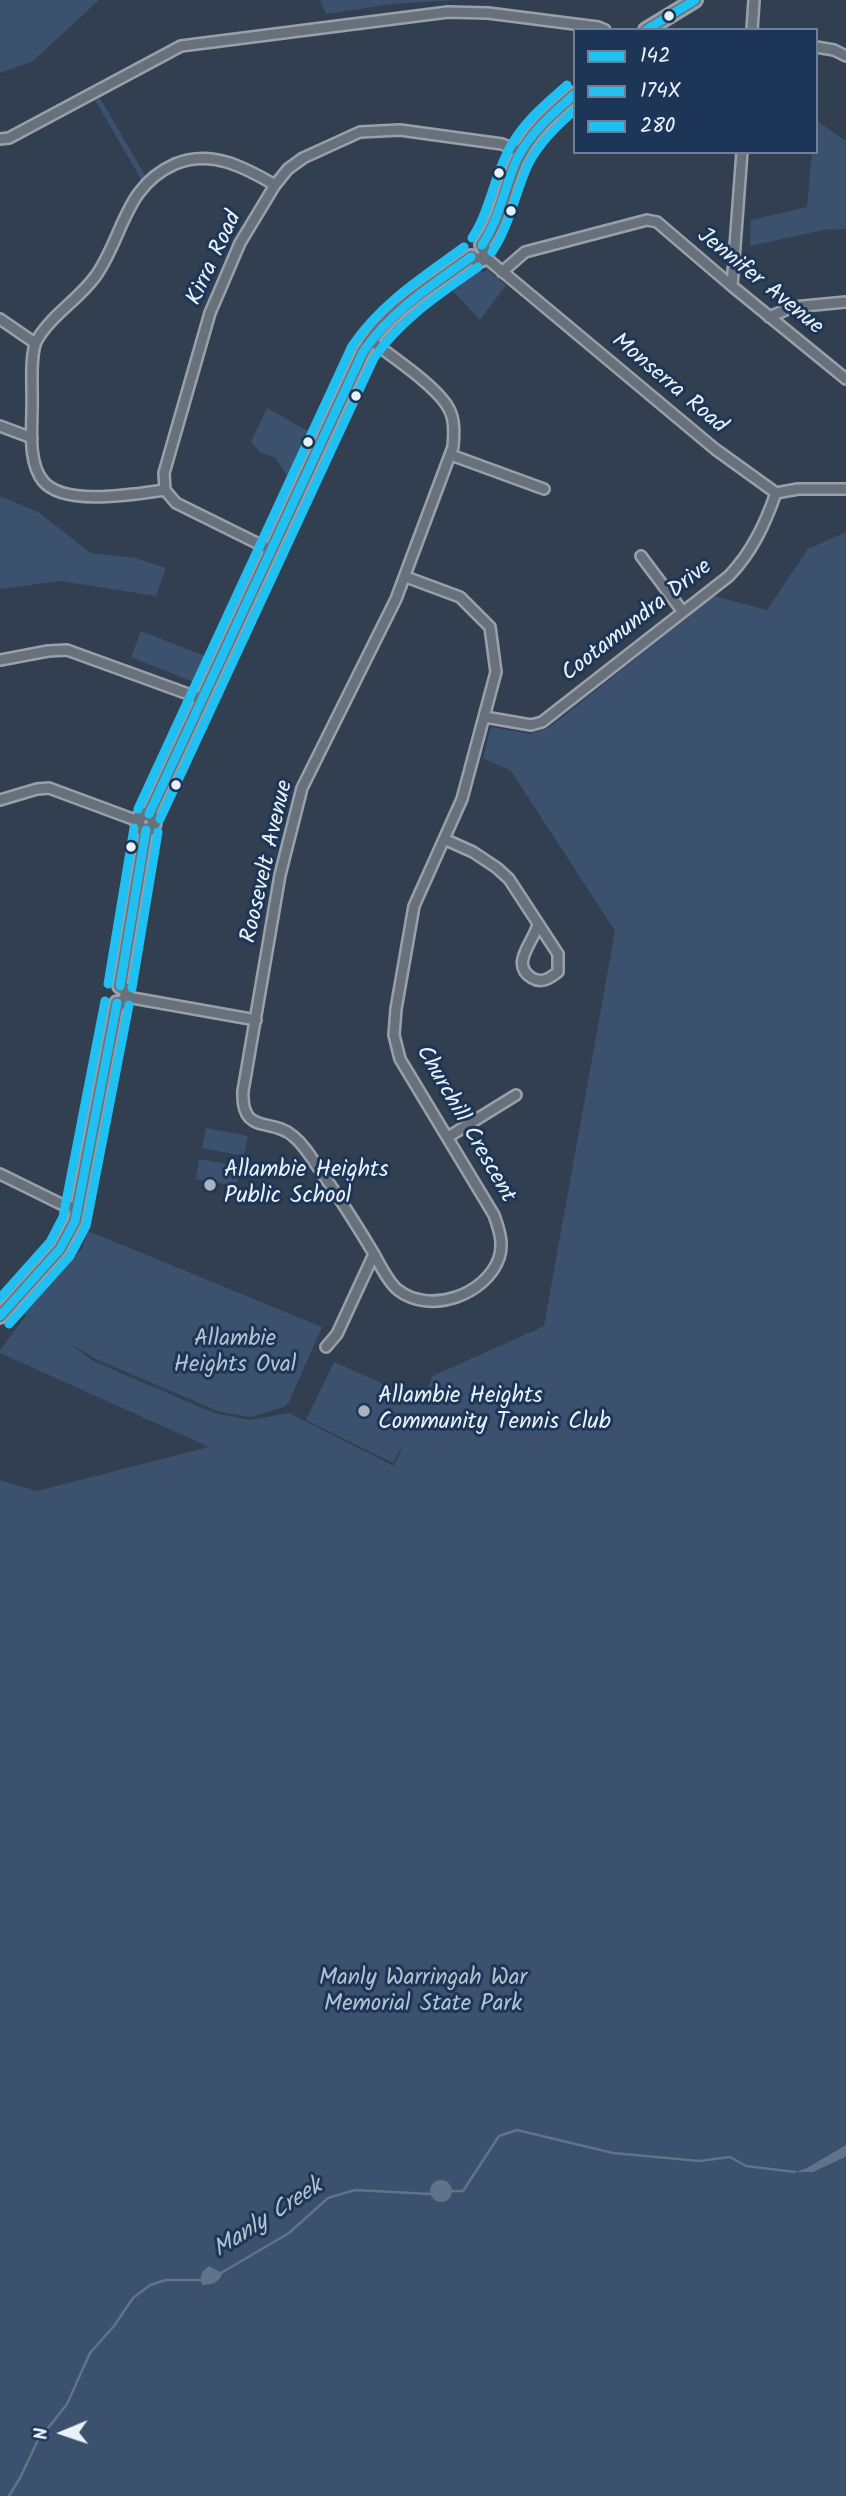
<!DOCTYPE html>
<html>
<head>
<meta charset="utf-8">
<style>
  body { margin:0 }
  #map { position:relative; width:846px; height:2496px; overflow:hidden; background:#323f50; font-family:Kalam,sans-serif }
  canvas { display:block }
  .legend { position:absolute; left:573px; top:28px; width:245px; height:126px; box-sizing:border-box; background:#1d3557; border:2px solid #6e8097; margin:0; padding:9px 12px; list-style:none; font-size:21px; color:#e8f1f8 }
  .legend li { display:flex; align-items:center; gap:14px; height:35px }
  .legend b { width:35px; border:2px solid #6e8097 }
  .north { position:absolute; left:28px; top:2398px; width:70px; height:70px; -webkit-text-stroke:5px #1d3557; paint-order:stroke; rotate:268deg; font-size:19px; font-weight:700; line-height:28px; text-align:center; color:#e8f1f8 }
  .north::after { content:''; display:block; margin:auto; width:24px; height:32px; background:#e8f1f8; clip-path:polygon(50% 0,100% 100%,50% 72%,0 100%) }
</style>
</head>
<body>
<div id="map">
<canvas width="846" height="2496"></canvas>
<ul class="legend">
<li><b style="height:9px;background:#20c0f3"></b>142</li>
<li><b style="height:9px;background:#20c0f3"></b>174X</li>
<li><b style="height:9px;background:#20c0f3"></b>280</li>
</ul>
<div class="north">N</div>
</div>
<script>
const ctx = document.querySelector('canvas').getContext('2d');
ctx.lineJoin = 'round';
function fillPath(path, color) {
  ctx.fillStyle = color;
  ctx.fill(path, 'evenodd');
}
function stroke(path, color, width, dash) {
  ctx.strokeStyle = color;
  ctx.lineWidth = width;
  ctx.lineCap = dash ? 'butt' : 'round';
  ctx.setLineDash(dash || []);
  ctx.stroke(path);
}
function write(font, color, halo, rows, align = 'center') {
  ctx.font = font + ' Kalam,sans-serif';
  ctx.lineWidth = 6;
  ctx.setLineDash([]);
  ctx.textBaseline = 'middle';
  ctx.strokeStyle = halo;
  ctx.fillStyle = color;
  for (const [text, x, y, turn = 0] of rows) {
    ctx.save();
    ctx.translate(x, y);
    ctx.rotate((+turn || 0) * Math.PI / 180);
    ctx.textAlign = isNaN(turn) ? turn : align;
    if (halo) ctx.strokeText(text, 0, 0);
    ctx.fillText(text, 0, 0);
    ctx.restore();
  }
}
fillPath(new Path2D(`
  M0,0h99l-66,61 -33,12z
  M320,0h136l-64,4 -66,10z
  M100,98l49,84 -4,4 -50,-86z
  M816,120l30,21v88l-23,1 -73,16 1,-26 56,-13 5,-55h4z
  M487,269l19,16 -26,35 -29,-31 25,-19 9,2z
  M267,408l43,24 -22,47c-3,-9 -8,-13 -12,-21l-16,-6 -9,-10z
  M0,496l38,16 53,41 44,5 31,10 -10,28 -96,-15 -60,8z
  M846,532v1964h-846v-1016l37,11 172,-44 -209,-94v-3l26,-34 9,5 -14,-9 61,-63 6,-18 234,96 -33,75 -5,5 -33,10 -31,-5 -124,-53 -27,-16 24,18 121,52 37,7 38,-7 105,53 11,-26 -12,23 -87,-43 28,-58 88,39 11,-25 111,-50 71,-395 -104,-160 -28,-13 8,-31 39,7 20,-7 164,-131 53,14 41,-61z
  M141,631l66,26 -11,26 -65,-26z
  M206,1128l42,8 -4,20 -42,-8z
  M199,1159l41,7 -4,20 -40,-7z`), '#3c516d');
fillPath(new Path2D(`
  M846,2145v11l-3,2 -30,14h-18l12,-4z
  M430 2191a11 11 0 1 1 22 0a11 11 0 1 1-22 0Z
  M209,2266l13,7c-3,11 -10,11 -20,12 -3,-9 0,-14 7,-19z`), '#60738a');
stroke(new Path2D(`
  M450,2191h13l36,-55 18,-6 96,23 86,8 31,-4 16,9 49,6
  M221,2273l68,-40 39,-35 27,-8 75,4
  M9,2496l11,-18 17,-36 30,-38 23,-51 24,-27 19,-28 17,-13 16,-5h35`), '#60738a', 2.5);
const street = new Path2D(`
  M752,30l2,-30
  M816,47l18,3 12,6
  M0,139l9,-1 172,-92 267,-34 40,1 110,14 7,3
  M485,257l230,192 61,44 22,-4h48
  M502,272l23,-20 122,-32 10,2 75,64 114,93
  M732,286l10,-134
  M769,317l24,-10 53,-5
  M0,319l35,24
  M0,426l32,12
  M451,455l93,34
  M165,490c-30,4 -101,17 -122,-9 -15,-19 -11,-50 -11,-73 1,-16 -3,-54 5,-68 15,-26 44,-42 60,-66 27,-40 28,-88 78,-110 36,-15 69,3 100,21
  M271,550l-95,-47 -11,-13 -1,-17 46,-160 30,-70 35,-58 13,-16 15,-11 57,-26 40,-2 102,14 19,8
  M641,556l42,56
  M0,660l48,-9 19,-1 135,49
  M485,717l46,8 11,-3 187,-146c23,-24 36,-52 47,-83
  M0,800l37,-11 12,-1 89,33
  M444,839l29,13 24,16 12,11 49,75v18c-8,6 -16,12 -26,6 -23,-14 2,-36 6,-54
  M127,997l129,23
  M448,1137l68,-42
  M0,1174l65,32 14,2
  M374,1254c6,11 14,28 24,36 32,25 88,5 101,-32 5,-14 0,-29 -5,-43l-94,-156 -6,-24 2,-26 18,-103 48,-107 34,-127 -6,-45 -30,-30 -54,-20
  M326,1347l11,-13 37,-80c-18,-30 -37,-60 -57,-88 -7,-11 -14,-22 -24,-30 -22,-19 -52,0 -50,-45l37,-216 22,-87 94,-189 57,-152c1,-13 2,-27 -4,-38 -11,-22 -59,-54 -79,-69`);
const secondary = new Path2D(`
  M646,30l49,-30
  M482,245c17,-23 21,-49 31,-75 12,-33 36,-54 62,-76
  M471,257l7,4 5,-2 3,-7 -4,-7
  M138 822a8 8 0 1 1 16 0a8 8 0 1 1-16 0Z
  M149,814l214,-462c25,-42 69,-66 108,-95
  M120,986l26,-156
  M117,1003h5l5,-6 -1,-7 -6,-4
  M0,1316l60,-67 15,-28 42,-218`);
stroke(street, '#99a0aa', 14);
stroke(secondary, '#99a0aa', 18);
stroke(street, '#67707b', 9);
stroke(secondary, '#67707b', 12);
stroke(new Path2D(`
  M646,30l49,-30
  M482,245c18,-27 22,-57 35,-86 13,-26 36,-46 58,-65
  M149,814l214,-462c28,-41 68,-66 108,-95
  M120,986l26,-156
  M0,1316l60,-67 15,-28 42,-218`), '#20c0f3', 9);
stroke(new Path2D(`
  M492,252c18,-27 23,-58 36,-87 11,-22 29,-39 47,-55
  M160,819l214,-461c27,-39 66,-64 104,-91
  M132,988l26,-156
  M9,1324l61,-68 16,-30 43,-221`), '#20c0f3', 9);
stroke(new Path2D(`
  M472,238c17,-26 21,-57 35,-85 13,-28 37,-48 60,-68
  M138,809l214,-463c29,-43 71,-69 112,-99
  M108,984l26,-156
  M0,1298l50,-56 13,-25 42,-216`), '#20c0f3', 9);
for (const [x, y, r, color] of [
  [669,16,6,"#e8f1f8"],
  [499,173,6,"#e8f1f8"],
  [511,211,6,"#e8f1f8"],
  [356,396,6,"#e8f1f8"],
  [308,442,6,"#e8f1f8"],
  [176,785,6,"#e8f1f8"],
  [131,847,6,"#e8f1f8"],
  [210,1185,7,"#a8b3bd"],
  [364,1411,7,"#a8b3bd"]
]) {
  const dot = new Path2D();
  dot.arc(x, y, r, 0, 2 * Math.PI);
  ctx.fillStyle = color;
  ctx.fill(dot);
  stroke(dot, '#1d3557', 2.5);
}
write('23px', '#e8f1f8', '#1d3557', [
  ["Kirra Road",216,259,-65],
  ["Jennifer Avenue",759,283,39],
  ["Monserra Road",668,385,40],
  ["Cootamundra Drive",638,622,-38],
  ["Roosevelt Avenue",269,862,-77],
  ["Churchill Crescent",464,1125,60]
]);
write('23px', '#e8f1f8', '#1d3557', [
  ["Allambie Heights",224,1172],
  ["Public School",224,1198],
  ["Allambie Heights",378,1398],
  ["Community Tennis Club",378,1424]
], 'left');
write('23px', '#b5c2d0', '#1d3557', [
  ["Allambie",235,1341],
  ["Heights Oval",235,1367],
  ["Manly Warringah War",423,1980],
  ["Memorial State Park",423,2006]
]);
write('italic 24px', '#b4c1ce', '#1d3557', [
  ["Manly Creek",269,2220,-33]
]);
</script>
</body>
</html>
